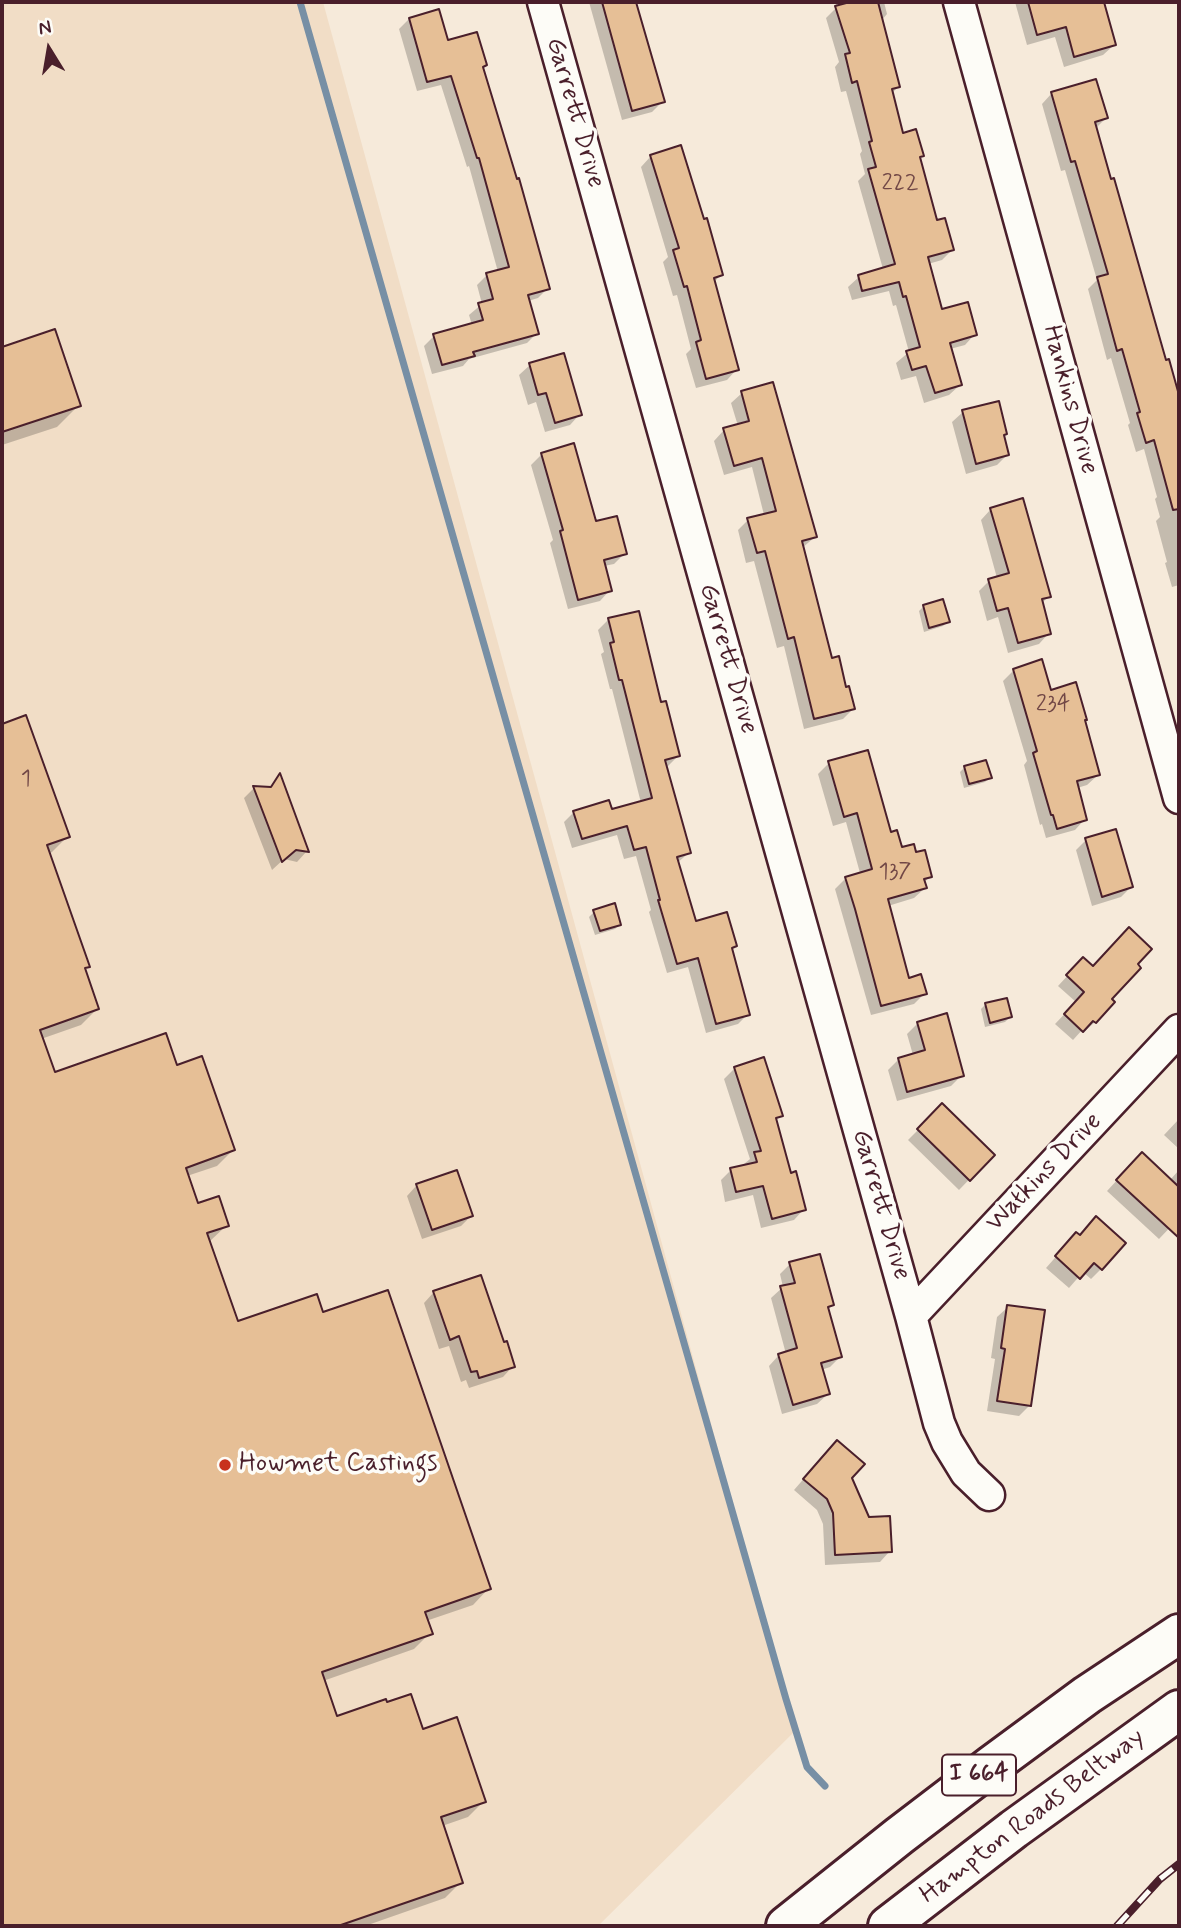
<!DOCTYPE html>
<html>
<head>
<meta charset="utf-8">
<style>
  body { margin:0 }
  #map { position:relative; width:1181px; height:1928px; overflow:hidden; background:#f6eada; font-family:Mynerve,sans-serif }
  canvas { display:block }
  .frame { position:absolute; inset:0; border:4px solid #4a1f2b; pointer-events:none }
  .north { position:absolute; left:14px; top:14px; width:70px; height:70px; -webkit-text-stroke:5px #fdfcf7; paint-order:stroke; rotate:349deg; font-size:19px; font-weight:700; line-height:28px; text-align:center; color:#4a1f2b }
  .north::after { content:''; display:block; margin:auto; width:24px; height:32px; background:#4a1f2b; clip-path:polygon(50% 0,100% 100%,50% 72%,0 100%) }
</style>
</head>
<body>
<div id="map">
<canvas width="1181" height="1928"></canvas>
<div class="frame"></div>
<div class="north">N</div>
</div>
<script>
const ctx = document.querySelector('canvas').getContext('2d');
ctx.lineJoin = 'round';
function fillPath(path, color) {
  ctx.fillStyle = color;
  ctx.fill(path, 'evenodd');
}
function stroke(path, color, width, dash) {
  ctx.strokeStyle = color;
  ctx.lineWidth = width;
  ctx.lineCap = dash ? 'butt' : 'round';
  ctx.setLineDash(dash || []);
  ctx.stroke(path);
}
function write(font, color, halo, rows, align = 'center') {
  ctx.font = font + ' Mynerve,sans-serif';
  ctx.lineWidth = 7;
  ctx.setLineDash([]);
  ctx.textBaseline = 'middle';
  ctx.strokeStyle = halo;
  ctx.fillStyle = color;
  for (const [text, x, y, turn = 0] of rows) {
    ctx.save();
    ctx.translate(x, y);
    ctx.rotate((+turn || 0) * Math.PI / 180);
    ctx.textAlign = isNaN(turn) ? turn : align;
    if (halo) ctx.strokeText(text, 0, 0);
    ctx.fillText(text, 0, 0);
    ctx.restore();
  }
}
fillPath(new Path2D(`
  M2,2h321l472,1729 -197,195h-596z`), '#f1ddc6');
fillPath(new Path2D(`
  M589,2h45l29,99 -11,11 -30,8z
  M835,2h49l3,12 -6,7 17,66 -7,7 11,41 20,20 -4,4 18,63 16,28 -10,10 -14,4 13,47 34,23 -10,11 -15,4 10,36 -11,10 -25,8 -8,-27 -15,4 -5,-17 13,-11 -13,-47 -3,1 -4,-15 -37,9 -4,-13 11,-10 24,-8 -25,-88 7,-7 -5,-20 2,-3 -16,-60 -5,1 -6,-25 4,-5 -13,-44 11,-11z
  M1015,2h87l12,43 -11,10 -39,12 -9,-30 -28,8z
  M409,19l38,23 34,27 67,219 -10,10 -10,3 9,32 -10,10 -58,16 -6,7 -31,8 -8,-28 10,-10 38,-11 -3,-10 13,-11 -5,-19 10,-10 11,-3 -29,-106 -2,1 -26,-82 -24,6 -18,-62z
  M1052,93l54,25 -11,11 69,233 3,-1 12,41v183l-7,2 -7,-24 2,-1 -11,-41 4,-4 -5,-18 2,-2 -13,-48 -8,3 -8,-27 2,-2 -19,-65 -4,2 -19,-71 9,-9 -32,-110 -4,1 -19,-67z
  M651,156l70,119 -7,7 23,87 -10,11 -31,8 -10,-34 5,-5 -14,-54 -4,1 -10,-34 5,-5 -27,-90z
  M54,332l25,73 -22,22 -55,18v-96z
  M530,365l50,49 -10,11 -25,7 -9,-30 -8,3 -9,-30z
  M742,393l73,144 -13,11 29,112 22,49 -10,10 -39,10 -20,-83 -7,2 -23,-87 -8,2 -8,-33 10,-10 16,-5 -12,-48 -28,8 -10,-34 10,-11 14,-4 -7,-23z
  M963,412l40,24 4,19 -10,10 -31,9 -14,-52z
  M542,454l53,69 30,30 -11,11 -10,2 6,24 -10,11 -32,8 -18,-66 3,-3 -22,-75z
  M991,509l58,87 -8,8 8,29 -10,11 -31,9 -10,-36 -11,4 -8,-30 10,-10 8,-3 -16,-58z
  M924,606l24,16 -5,4 -19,6 -5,-21z
  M608,620l52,84 18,52 -10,10 -3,1 25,85 -13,11 18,60 40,23 -5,4 18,64 -10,10 -32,9 -18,-66 -21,6 -18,-61 2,-2 -15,-54 -12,3 -7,-24 -45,13 -8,-26 10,-10h36l31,-9 -29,-114h-2l-9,-35 3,-2 -6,-22z
  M1014,670l36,22 33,29 15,54 -11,10 -10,3 8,31 -10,11 -29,8 -4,-14 -2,1 -16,-60 3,-4 -24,-80z
  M25,717l43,119 -16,16 -4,2 40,112 -4,4 13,39 -16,16 -40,14 13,35 122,-7 57,83 -16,16 -30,10 10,29 30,20 -18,17 28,82 85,-9 167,273 -16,17 -47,16 4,12 -16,16 -91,32 12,37 87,13 62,70 -16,16 -26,9 19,56 -16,16 -80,28h-363v-1200z
  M829,763l72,86 14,5 15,22 -6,7 1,5 -11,10 -26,8 20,74 17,13 -11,11 -43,11 -36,-126 11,-11 14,-5 -14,-51 -13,4 -15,-52z
  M965,767l25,10 -5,5 -21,6 -4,-16z
  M279,776l28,75 -10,11 -13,-3 -12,11 -28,-72 10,-10 14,1z
  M1086,840l45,47 -10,10 -29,9 -16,-56z
  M594,912l26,12 -5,5 -20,6 -6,-18z
  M1083,959l27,40 -15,23 -10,9 -2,-2 -10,11 -18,-16 21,-22 -18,-16z
  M985,1005l25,12 -5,5 -20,5 -4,-18z
  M918,1023l44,52 -11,11 -54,15 -9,-31 11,-11 14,-4 -6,-21z
  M735,1068l46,47 -6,5 15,55 14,34 -10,11 -33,8 -8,-33 -28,7 -4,-22 10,-10 14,-3 -1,-3 6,-5 -26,-80z
  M942,1106l51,49 -34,35 -51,-50z
  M1179,1119v30l-15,-14z
  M1131,1165l39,15 9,-10v48l-20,21 -52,-48z
  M417,1185l54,31 -10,10 -39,13 -15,-43z
  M1076,1234l25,35 -10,10 -8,-7 -14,16 -23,-20z
  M790,1264l42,41 -5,5 13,47 -10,10 -9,3 7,24 -11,10 -35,10 -13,-48 10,-11 7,-1 -15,-56 12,-11 -3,-13z
  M434,1292l68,52 11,22 -10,11 -34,11 -3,-8 -5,2 -12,-36 -10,3 -15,-46z
  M1008,1307l22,98 -11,11 -32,-5 8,-52 -4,-1 6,-41z
  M827,1452l23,26 18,41 22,32 -10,11 -55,3 -2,-41 -6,-14 -23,-20z`), '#0003');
stroke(new Path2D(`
  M300,2l486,1697 21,68 18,19`), '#778fa5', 7);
const building = new Path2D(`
  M602,2h34l29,100 -33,9z
  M850,2h28l22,85 -8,2 11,44 13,-4 8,27 -4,1 17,63 8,-2 9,32 -26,7 14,52 26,-7 9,33 -27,8 12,42 -27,8 -9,-27 -14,4 -6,-19 14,-4 -14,-51 -3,1 -4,-15 -37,9 -4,-16 37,-11 -27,-95 8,-2 -7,-25 3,-1 -15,-60 -5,2 -7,-29 5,-1 -15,-47z
  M1028,2h76l12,43 -42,12 -8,-30 -29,8z
  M439,9l9,31 29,-8 10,33 -4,2 34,112 2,-1 31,111 -22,6 11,39 -66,18 2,4 -33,9 -9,-31 50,-14 -5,-17 15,-4 -7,-26 23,-6 -30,-109h-2l-26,-82 -24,6 -18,-64z
  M1096,79l12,39 -13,4 16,57 3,-1 52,182 3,-1 10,36v114l-6,1 -19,-70 -8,3 -9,-30 3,-1 -18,-63 -5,2 -20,-74 11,-3 -33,-113 -4,1 -20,-70z
  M681,145l23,74 3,-1 16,57 -9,3 25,92 -33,9 -10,-37 5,-2 -14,-54 -3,1 -11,-37 6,-2 -29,-93z
  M55,329l26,77 -79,26v-85z
  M564,353l18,62 -27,8 -9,-30 -8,2 -9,-32z
  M773,382l44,155 -15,4 30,117 7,-2 7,31 3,-1 6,23 -41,10 -20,-82 -6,2 -23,-88 -8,2 -10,-35 29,-7 -14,-53 -28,8 -11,-38 26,-7 -8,-30z
  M999,401l8,33 -3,1 5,20 -33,9 -14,-54z
  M574,443l22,78 21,-5 10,38 -23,6 8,31 -34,9 -18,-69 3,-1 -22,-77z
  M1023,498l28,99 -9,2 9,35 -33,9 -10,-35 -11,3 -9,-32 21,-6 -19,-65z
  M943,599l7,23 -21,6 -6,-23z
  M639,611l22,91 5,-1 14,55 -15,4 26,93 -14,4 19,64 31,-9 10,34 -5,2 18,67 -34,9 -18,-66 -21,6 -19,-64h2l-14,-53 -12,3 -7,-24 -45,13 -9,-28 36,-11 3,9 40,-11 -30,-118h-3l-9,-37 4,-1 -6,-24z
  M1042,659l9,31 25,-8 11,38h-2l15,55 -23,6 10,39 -30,9 -4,-14h-2l-18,-62 4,-2 -24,-82z
  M26,715l44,122 -23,8 43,122 -5,1 14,41 -59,21 15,42 111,-39 11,32 25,-9 33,94 -49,18 12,35 21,-7 10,30 -22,7 31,88 79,-27 6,18 65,-22 103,299 -66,23 8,22 -111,38 15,44 49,-17 1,3 24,-8 12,35 34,-12 29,85 -45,15 22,66 -125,43h-336v-1202z
  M868,750l23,82 6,-2 5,17 12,-3 2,8 9,-2 7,27 -8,2 3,9 -39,11 21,79 12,-4 6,20 -46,12 -26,-97 -10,-32 27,-8 -15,-56 -13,4 -16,-56z
  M986,760l6,18 -23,6 -5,-18z
  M280,773l29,79 -13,-2 -14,12 -29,-76 18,1z
  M1116,829l17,58 -31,10 -17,-59z
  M615,903l6,22 -21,6 -7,-21z
  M1129,927l23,22 -14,15 3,4 -29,31 3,3 -19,21 -3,-2 -10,11 -19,-18 20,-22 -18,-17 17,-18 10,9z
  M1007,998l5,19 -22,6 -5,-20z
  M947,1013l17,63 -57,16 -9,-34 27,-8 -8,-28z
  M764,1057l19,59 -7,2 15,55 5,-2 10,39 -34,9 -9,-33 -27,6 -6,-24 27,-6 -3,-10 7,-1 -27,-84z
  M942,1103l53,52 -25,26 -53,-52z
  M1142,1152l37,35v51l-63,-58z
  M457,1170l16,46 -41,14 -16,-46z
  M1096,1216l30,27 -24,27 -8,-7 -14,16 -25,-23 21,-24 4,3z
  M820,1254l14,51 -6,2 14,50 -21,6 9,31 -37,11 -15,-51 19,-6 -17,-62 15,-3 -6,-21z
  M481,1275l23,67 3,-1 8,26 -36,11 -2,-7 -6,1 -12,-36 -9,4 -17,-49z
  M1007,1305l38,5 -14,96 -34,-5 8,-52 -4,-1z
  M837,1440l28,24 -13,14 17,39 21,-1 2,36 -57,3 -2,-42 -6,-14 -24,-20z`);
fillPath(building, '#e6bf96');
stroke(building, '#4a1f2b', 2);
const street = new Path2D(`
  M543,2l368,1314 28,107 8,19 19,31 23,22
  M959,2l220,796
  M911,1316l268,-286`);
const highway = new Path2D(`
  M786,1926l113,-90 93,-71 95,-70 92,-61
  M888,1926l126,-97 165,-119`);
stroke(street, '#4a1f2b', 35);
stroke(highway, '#4a1f2b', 44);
stroke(street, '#fdfcf7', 30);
stroke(highway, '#fdfcf7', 38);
const rail = new Path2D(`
  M1117,1926l43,-47 19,-15`);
stroke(rail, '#4a1f2b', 8);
stroke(rail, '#fdfcf7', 5, [16]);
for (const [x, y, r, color] of [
  [225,1465,7,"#c8321e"]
]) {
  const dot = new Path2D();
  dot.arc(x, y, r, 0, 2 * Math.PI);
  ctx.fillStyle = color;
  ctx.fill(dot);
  stroke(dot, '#fdfcf7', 2.5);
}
write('23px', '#714746', null, [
  ["222",900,184],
  ["234",1053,705],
  ["1",26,780],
  ["137",895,873]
]);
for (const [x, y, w] of [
  [979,1775,74]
]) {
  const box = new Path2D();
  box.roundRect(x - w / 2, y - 20.5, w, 41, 5);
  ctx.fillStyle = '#fdfcf7';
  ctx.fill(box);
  stroke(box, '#4a1f2b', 2);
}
write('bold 24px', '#4a1f2b', null, [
  ["I 664",979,1775]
]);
write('26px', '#4a1f2b', '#fdfcf7', [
  ["Garrett Drive",574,113,74],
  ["Hankins Drive",1069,400,75],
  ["Garrett Drive",727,659,74],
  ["Watkins Drive",1045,1173,-46],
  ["Garrett Drive",880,1205,74],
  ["Hampton Roads Beltway",1033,1817,-37]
]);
write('26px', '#4a1f2b', '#fdfcf7', [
  ["Howmet Castings",239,1465]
], 'left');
</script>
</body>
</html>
